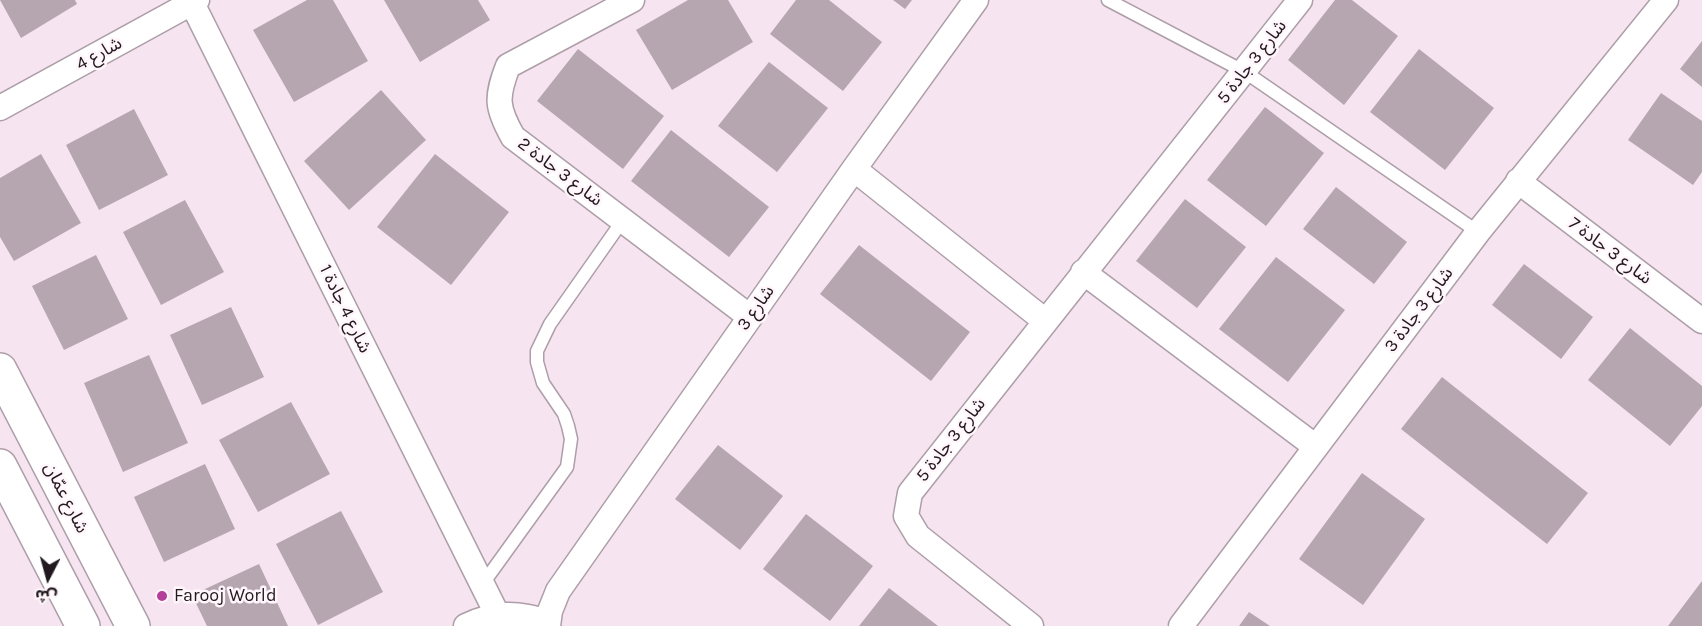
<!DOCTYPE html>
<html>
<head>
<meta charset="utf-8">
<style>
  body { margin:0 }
  #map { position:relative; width:1702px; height:626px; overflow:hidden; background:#f6e5f0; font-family:Karla,"Noto Sans Arabic",sans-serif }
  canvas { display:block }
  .north { position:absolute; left:18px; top:548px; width:60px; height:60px; -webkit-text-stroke:4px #fff5fb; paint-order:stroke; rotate:186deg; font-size:16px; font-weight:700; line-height:24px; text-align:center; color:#201a1e }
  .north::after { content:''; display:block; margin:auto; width:21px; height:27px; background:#201a1e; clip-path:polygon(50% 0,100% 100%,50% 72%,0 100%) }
</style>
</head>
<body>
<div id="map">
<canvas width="1702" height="626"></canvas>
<div class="north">ش</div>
</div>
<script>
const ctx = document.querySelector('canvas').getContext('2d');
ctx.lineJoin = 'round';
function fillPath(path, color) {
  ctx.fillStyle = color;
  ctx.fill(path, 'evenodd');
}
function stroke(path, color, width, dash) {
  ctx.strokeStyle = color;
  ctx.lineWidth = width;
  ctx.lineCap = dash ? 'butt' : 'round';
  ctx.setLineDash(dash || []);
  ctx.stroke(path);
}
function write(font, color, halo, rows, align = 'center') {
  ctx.font = font + ' Karla,"Noto Sans Arabic",sans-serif';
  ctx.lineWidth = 5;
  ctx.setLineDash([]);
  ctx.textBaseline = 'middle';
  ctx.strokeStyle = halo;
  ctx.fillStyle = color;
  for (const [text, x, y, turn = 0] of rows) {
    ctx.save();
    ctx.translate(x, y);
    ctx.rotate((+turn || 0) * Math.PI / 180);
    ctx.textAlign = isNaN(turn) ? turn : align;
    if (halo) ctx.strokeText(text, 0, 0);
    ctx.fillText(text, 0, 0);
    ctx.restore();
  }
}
fillPath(new Path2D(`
  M0,0h75l2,4 -56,34z
  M307,0h26l35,61 -74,41 -41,-72z
  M384,0h94l12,20 -70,42z
  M688,0h40l25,42 -81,48 -36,-60z
  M796,0h33l53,42 -39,49 -73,-57z
  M893,0h19l-7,9z
  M1335,0h17l46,36 -54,69 -56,-45z
  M1702,41v46l-22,-18z
  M578,49l86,67 -41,53 -86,-68z
  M1419,49l75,59 -49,62 -75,-58z
  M769,62l59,46 -51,64 -59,-46z
  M381,90l45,50 -77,70 -45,-49z
  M1661,93l41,28v51l-9,13 -65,-45z
  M1265,107l59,46 -58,73 -59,-46z
  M134,109l34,66 -69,35 -33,-65z
  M671,130l98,77 -40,50 -98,-76z
  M41,154l40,69 -67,38 -14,-24v-59z
  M435,154l74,58 -58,73 -74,-58z
  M1336,187l71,55 -33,42 -71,-55z
  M1185,199l61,48 -49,61 -61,-47z
  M185,200l39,72 -63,33 -38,-73z
  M859,245l111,87 -39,49 -111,-87z
  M96,255l32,64 -64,31 -32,-64z
  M1276,257l69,53 -57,72 -69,-53z
  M1524,264l69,53 -32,42 -69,-54z
  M231,307l33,70 -62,28 -32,-70z
  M1630,328l72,58v20l-32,40 -82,-66z
  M149,355l39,88 -65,29 -39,-89z
  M1442,377l146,116 -41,51 -146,-115z
  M291,402l39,72 -72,38 -39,-72z
  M718,445l65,51 -43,54 -65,-51z
  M205,464l30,65 -71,33 -30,-65z
  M1362,473l63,46 -62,86 -64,-46z
  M341,511l42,81 -65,33 -42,-81z
  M806,514l67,52 -43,55 -67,-52z
  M259,564l29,62h-81l-15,-31z
  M1702,581v45h-34z
  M889,588l49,38h-79z
  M1249,612l21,14h-31z`), '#b5a6b0');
const service = new Path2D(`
  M1108,0l137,72 233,160
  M482,585l85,-118 4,-28 -3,-13 -4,-12 -21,-31 -6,-21v-11l13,-27 73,-104`);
const minor = new Path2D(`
  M632,0l-124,66c-12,31 -12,41 5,71l237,180
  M192,3l305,611
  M0,108l197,-108
  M854,169l190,151
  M1518,181l184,140
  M1083,272l233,175
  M466,626c29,-14 51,-14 82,-4
  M548,626l2,-15 8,-20 296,-422 122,-169
  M1031,626l-113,-90 -12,-20 4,-23 390,-493
  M1181,626l297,-394 188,-232`);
const secondary = new Path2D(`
  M0,370l133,256
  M0,466l83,160`);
stroke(service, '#ad9ea8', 15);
stroke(minor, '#ad9ea8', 27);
stroke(secondary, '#ad9ea8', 36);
stroke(service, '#fff', 12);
stroke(minor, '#fff', 24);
stroke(secondary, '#fff', 33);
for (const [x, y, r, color] of [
  [162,596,6,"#b33f99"]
]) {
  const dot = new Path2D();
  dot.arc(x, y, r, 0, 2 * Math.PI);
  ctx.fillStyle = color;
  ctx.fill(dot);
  stroke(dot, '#fff5fb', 2);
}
write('18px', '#201a1e', '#fff5fb', [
  ["شارع 4",99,54,-29],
  ["شارع 3 جادة 5",1252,62,-52],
  ["شارع 3 جادة 2",560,172,37],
  ["شارع 3 جادة 7",1610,251,37],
  ["شارع 3",756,308,-55],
  ["شارع 4 جادة 1",345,309,64],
  ["شارع 3 جادة 3",1419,310,-53],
  ["شارع 3 جادة 5",951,440,-52],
  ["شارع عمّان",66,498,63]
]);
write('18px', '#201a1e', '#fff5fb', [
  ["Farooj World",174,596]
], 'left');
</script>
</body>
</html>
